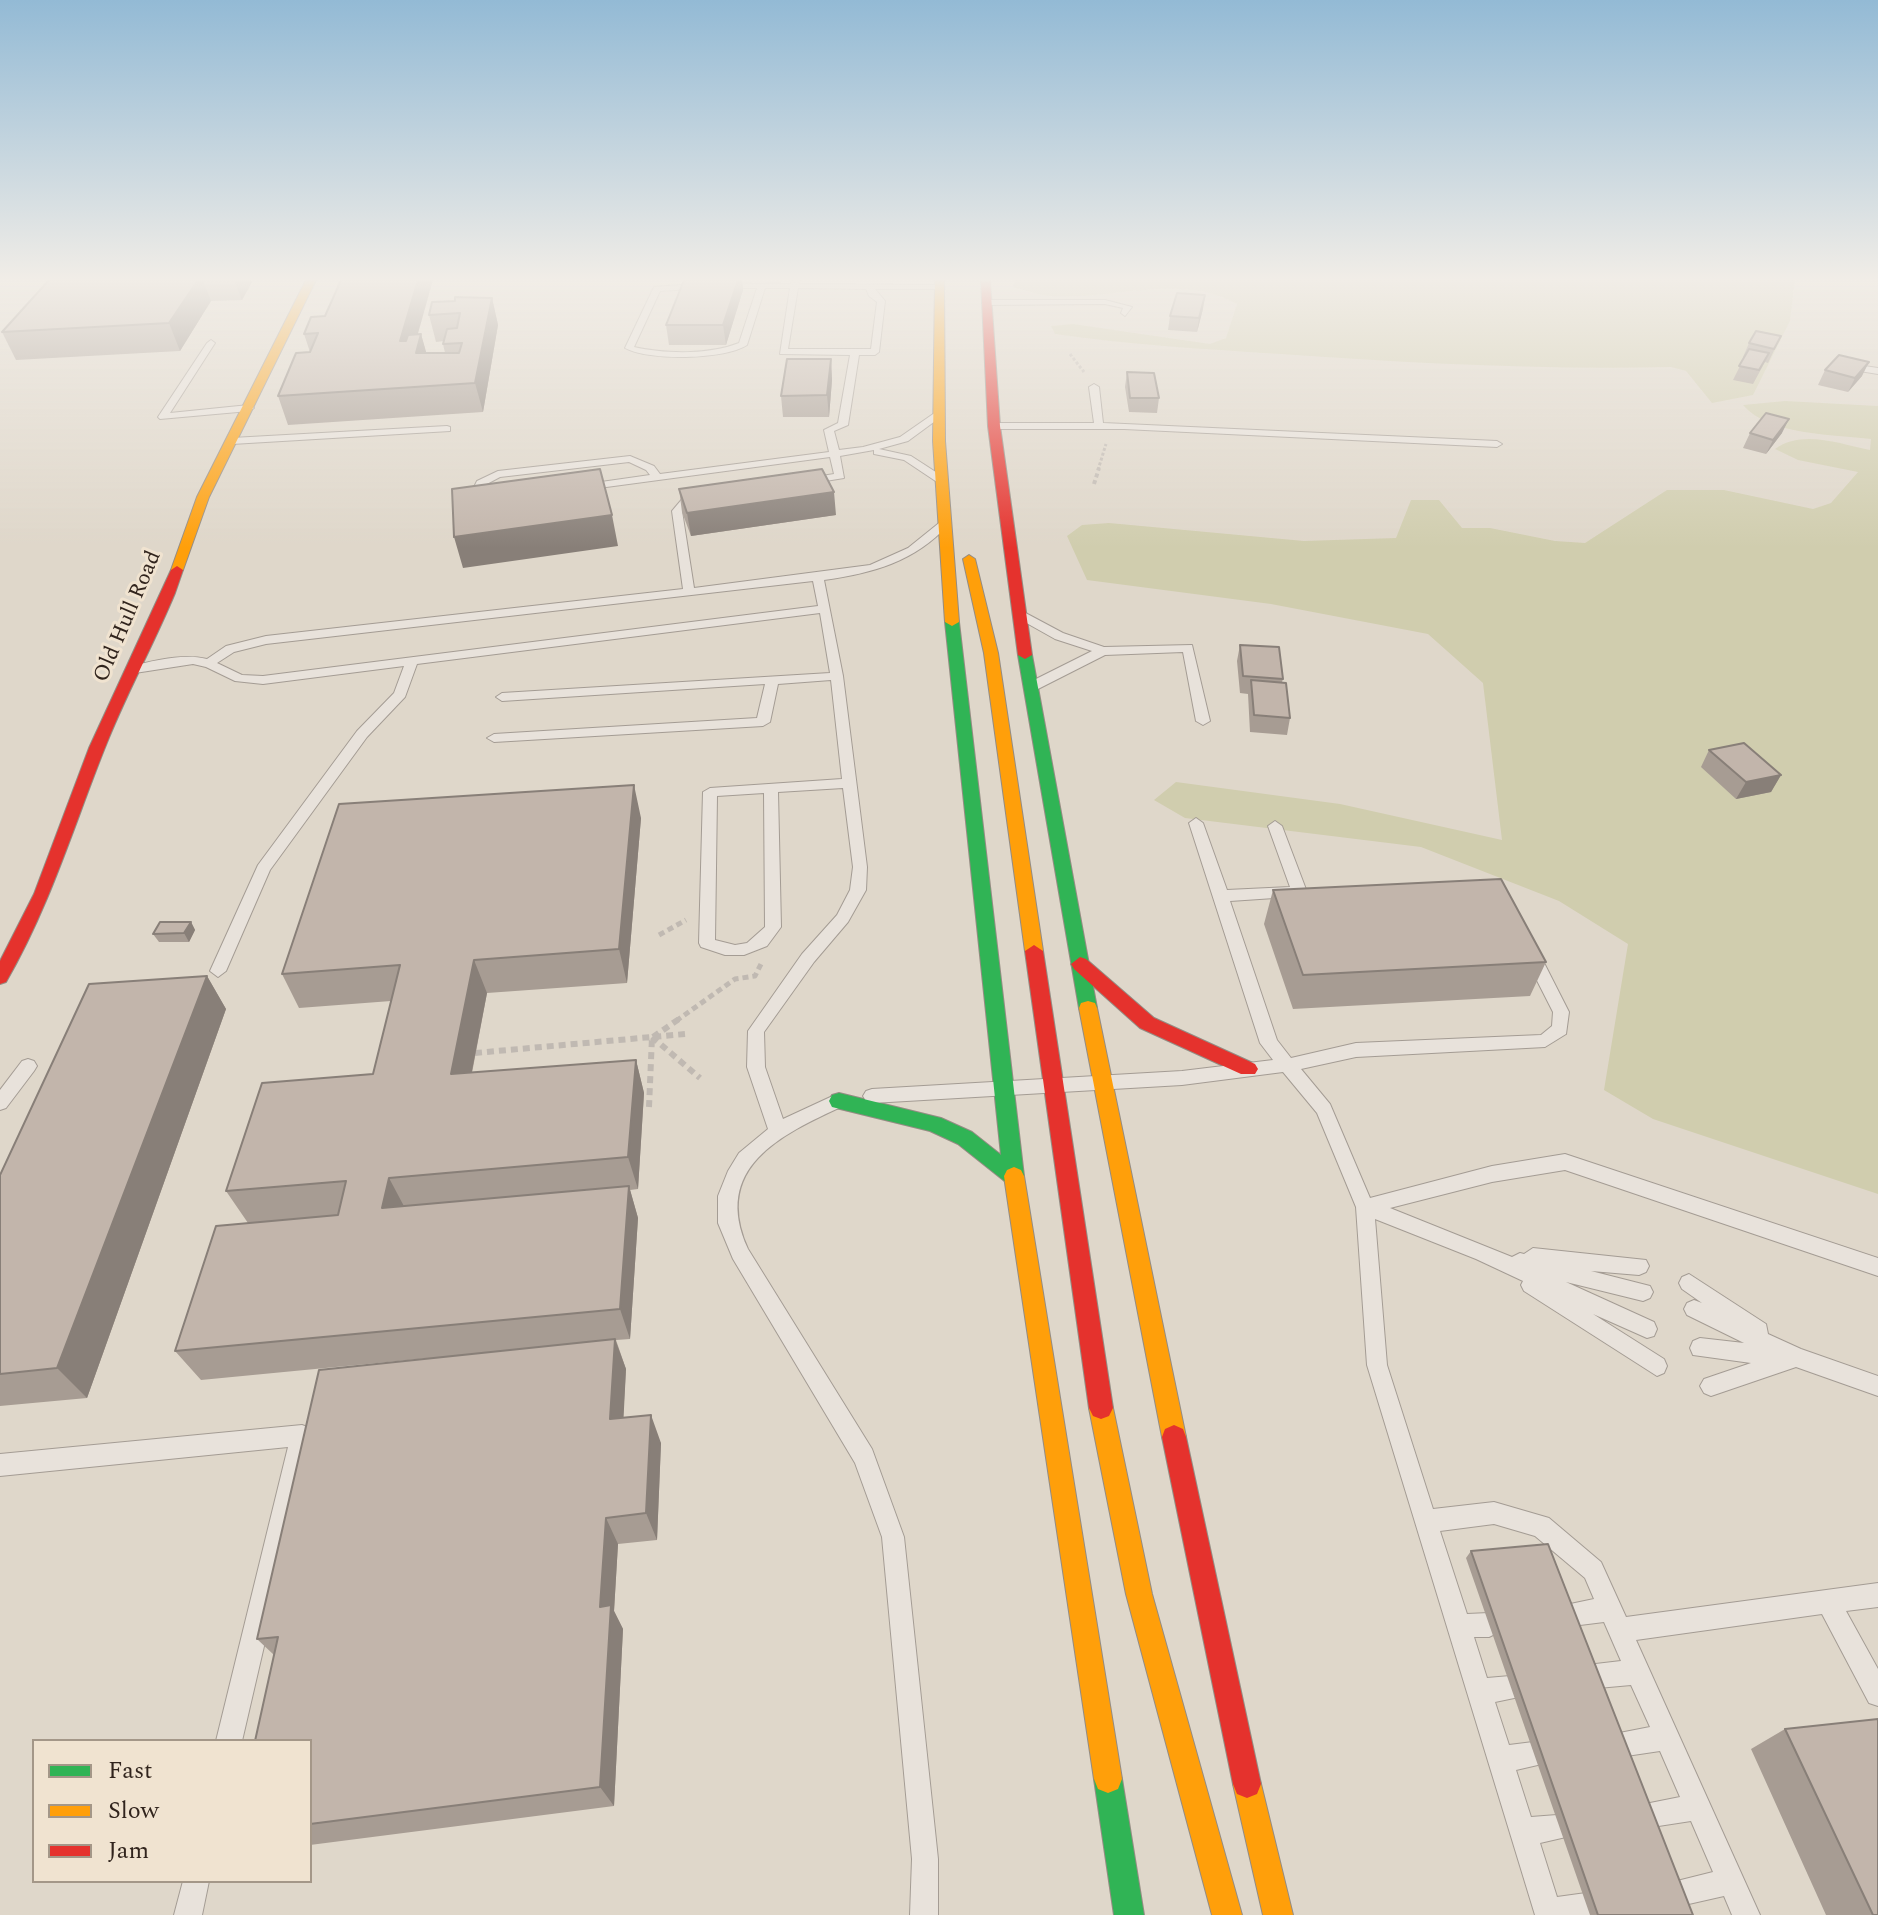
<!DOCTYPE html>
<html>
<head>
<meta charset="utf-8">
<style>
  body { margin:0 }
  #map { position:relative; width:1878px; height:1915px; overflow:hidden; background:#dfd7ca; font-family:Spectral,serif }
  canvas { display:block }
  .legend { position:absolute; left:32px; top:1739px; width:280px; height:144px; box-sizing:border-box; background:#f0e3d0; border:2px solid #a49788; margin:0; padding:10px 14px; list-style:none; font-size:24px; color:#31241d }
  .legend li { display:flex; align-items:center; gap:16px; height:40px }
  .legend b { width:40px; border:2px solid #a49788 }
</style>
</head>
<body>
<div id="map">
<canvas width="1878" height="1915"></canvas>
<ul class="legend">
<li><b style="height:10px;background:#30b455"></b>Fast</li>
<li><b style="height:10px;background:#ff9f0a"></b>Slow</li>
<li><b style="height:10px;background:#e5322d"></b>Jam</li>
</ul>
</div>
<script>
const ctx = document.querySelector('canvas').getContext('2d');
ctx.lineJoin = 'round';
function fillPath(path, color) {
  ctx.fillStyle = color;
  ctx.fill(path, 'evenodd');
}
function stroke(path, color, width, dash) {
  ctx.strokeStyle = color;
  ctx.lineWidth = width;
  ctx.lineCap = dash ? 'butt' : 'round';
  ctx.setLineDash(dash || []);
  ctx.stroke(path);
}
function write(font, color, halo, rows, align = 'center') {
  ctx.font = font + ' Spectral,serif';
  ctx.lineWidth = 6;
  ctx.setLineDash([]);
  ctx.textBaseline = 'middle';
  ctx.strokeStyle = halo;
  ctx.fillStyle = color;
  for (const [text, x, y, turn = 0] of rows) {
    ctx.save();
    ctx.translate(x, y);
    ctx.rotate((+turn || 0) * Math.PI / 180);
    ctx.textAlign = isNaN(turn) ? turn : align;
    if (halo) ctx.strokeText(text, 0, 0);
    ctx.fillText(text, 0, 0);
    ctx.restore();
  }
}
fillPath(new Path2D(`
  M1015,280h780l-5,41 -37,74 -41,8 -26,-32 -15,-4c-131,3 -261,-4 -391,-13 -75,-5 -151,-9 -225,-20l-4,-8 22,-2 137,20 16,-6 11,-34c-57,-32 -127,-3 -188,-8 -12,-1 -24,-6 -36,-9z
  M1785,401l93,5v788l-225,-75 -49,-29 24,-146 -69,-43 -138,-54 -236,-29 -31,-18 22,-18 164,22 162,36 -19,-157 -55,-49 -157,-30 -184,-24 -20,-44 15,-11 27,-2 195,18 92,-3 15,-38h28l23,28h28l65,13 30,2 82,-53h57l89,19 18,-6 27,-31 -60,-12 -23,-11c27,-20 65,-5 95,1l1,-11c-39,-5 -101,-3 -128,-34z`), '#d0cdae');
const lane = new Path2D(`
  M792,280h8l-1,4 143,1 -3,4h-64l10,12 -6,51 -4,3h-16l-11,70 -14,6 5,19 24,-3 37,-10 36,-25h6v4l-34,25 -29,8 32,7 34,22v4h-8l-33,-22 -30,-6v-4l-34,6 4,22 -37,6 -4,-1v-4l31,-5 -4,-17 -246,33 -5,-3 1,-2 70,-10 -4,-5 -17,-8 -129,15 -15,8 -4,8 5,8 -9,2 -6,-10 6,-12 21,-10 132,-15 24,10 6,8 169,-22 -5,-22 14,-7 12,-68 -70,-1 10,-66h-25l-18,57c-22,15 -99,16 -122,3l29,-61 54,-4 83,1zM708,288h49l-18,55c-30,12 -74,11 -105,4l26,-56zM798,288l68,1 3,7 8,6 -6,47h-83z
  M986,300h119l27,7 -7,9 -4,-3 2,-5 -18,-4 -122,1 -1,-2z
  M211,340l4,3 -45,70 79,-8 5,3 -5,3 -89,8 -2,-2 49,-74z
  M1844,363l34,5v6l-37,-6 -2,-2z
  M1094,384l5,3 4,36 394,18 5,3 -5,3 -373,-18h-130l-5,-3 5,-3h100l-5,-36z
  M447,426l3,1v4l-218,13 -5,-3 5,-3z
  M701,493l5,3c-8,7 -14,5 -24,15l12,77 176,-23 38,-17 31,-25 9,2c-34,37 -75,48 -124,55l19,96 24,191 -1,23 -18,32 -34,40 -50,70 1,35 18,52 54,-25 6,2 3,5 -3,5c-63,29 -132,62 -95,143l124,200 32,88 34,322v56h-28l2,-56 -30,-322 -27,-74 -122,-204 -15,-36v-27l10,-25 11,-18 29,-24 -21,-62 1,-36 54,-77 35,-39 13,-25 3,-23 -10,-79 -65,4 3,135 -14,19 -23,9h-19l-24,-8 -2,-4 4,-151 7,-4 132,-9 -11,-99 -53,4 -8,38 -7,4 -269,16 -7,-4 7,-4 263,-16 8,-34 -263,17 -6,-4 6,-4 328,-20 -10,-60 -403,51 -12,33 -38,40 -97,133 -44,101 -8,6 -8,-6 48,-106 99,-134 37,-38 10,-27 -141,18 -28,-3 -29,-14 -13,-3 -58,9 -6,-4 2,-3c24,-5 51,-13 76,-7l19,-13 40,-10 417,-47 -11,-78 11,-13zM813,581l5,25 -555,70 -21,-1 -25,-12 17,-11 32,-8zM764,793l1,134 -18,16 -12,2 -20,-5 2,-144z
  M1018,609l45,24 41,14 88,-2 18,76 -7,4 -7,-4 -13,-69 -78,3 -69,35h-10v-6l66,-33 -37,-12 -41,-23v-6z
  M1196,818l7,5 24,67 63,-3 -22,-61 7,-5 7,5 25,66 -3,4 -74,5 47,139 14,18 65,-15 185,-8 11,-9 1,-14 -29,-57 8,-6 6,2 31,61 -3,22 -21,13 -189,10 -55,12 29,35 40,94 122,-32 73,-12 313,104v18l-313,-106 -73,12 -102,26 122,49 8,-4 4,1 9,-6 113,12 3,6 -3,6 -7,3 -48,-4 59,15 3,6 -3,6 -7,3 -77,-19 88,40 3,7 -3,7 -7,2 -54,-24 71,45 3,7 -3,7 -7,3 -133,-85 -3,-6 2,-4 -47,-22 -101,-40 12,146 46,144 61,-7 55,16 52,44 25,55 252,-34v24l-32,4 32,58v37l-9,-3 -47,-89 -186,26 124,275h-28l-8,-19 -53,12 -10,-3 -3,-10 3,-10 52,-13 -22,-51 -52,8 -9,-4 -4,-9 4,-9 50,-10 -20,-46 -47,7 -9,-4 -4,-9 4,-9 46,-9 -19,-42 -44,4 -9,-3 -3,-9 3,-9 9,-3 34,-4 -17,-39 -40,5 -8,-4 -4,-8 4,-8 38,-8 -9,-21 -50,-42 -41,-12 -54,7 27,83 22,-1 8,4 4,8 -4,8 -8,4h-15l13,41 23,-2 9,3 3,9 -3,9 -24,5 14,43 24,-3 9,4 4,9 -4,9 -26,6 15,47 26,-2 9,4 4,9 -4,9 -26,6 17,54 29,-4 10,4 4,10 -4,8h-61l-168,-550 -11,-158 -39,-94 -34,-41 -101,13 -310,18 -6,-2 -3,-5 3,-5 6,-2 310,-18 91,-11 -13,-17 -71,-220z
  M28,1059l6,2 3,5 -3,5 -28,37 -6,2v-20l22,-29z
  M1689,1274l77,50 2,10 33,15 77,27v20l-82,-29 -85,29 -7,-3 -4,-7 4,-7 47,-16 -58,-8 -3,-7 3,-7 7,-3 44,5 -57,-28 -3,-6 3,-6 7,-3 8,3 -20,-14 -3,-6 3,-6z
  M302,1425l8,3 3,7 -71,306h-26l72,-294 -288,29v-22z
  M183,1881h26l-7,34h-28z`);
const fast = new Path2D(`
  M952,618l7,4 65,554 -3,7 -7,3 -7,-3 -49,-39 -28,-13 -98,-24 -3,-6 3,-6 7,-2 102,25 31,14 29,23 -56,-533z
  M1025,651l7,4 65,353 -2,5h-14l-2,-5 -61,-353z
  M1108,1765l10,4 4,10 22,136h-30l-20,-136 4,-10z`);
const slow = new Path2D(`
  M306,280h10l-107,217 -26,73 -11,3 -1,-3 26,-73z
  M935,280h9l1,161 14,181 -7,4 -7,-4 -12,-181z
  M969,555l6,4 23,94 45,298 -9,6 -9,-6 -41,-298 -21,-94z
  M1088,1001l7,2 2,5 89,429 -3,8 -9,4 -9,-4 -3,-8 -83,-429 2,-5z
  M1014,1167l7,3 3,6 98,603 -4,10 -10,4 -10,-4 -4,-10 -90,-603 3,-6z
  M1101,1397l8,3 4,8 39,186 90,321h-30l-86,-321 -37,-186 4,-8z
  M1247,1770l10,4 4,10 32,131h-30l-30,-131 4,-10z`);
const jam = new Path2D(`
  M981,280h9l10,146 32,229 -7,4 -7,-4 -30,-229z
  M177,566l6,4 -8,23c-22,53 -50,103 -71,157 -31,78 -55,158 -98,232l-6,2v-23l34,-67 55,-146 82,-178z
  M1034,945l9,6 70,457 -4,8 -8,3 -8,-3 -4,-8 -64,-457z
  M1080,957l6,2 68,59 101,46 3,5 -3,5h-14l-101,-46 -66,-59 -3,-5z
  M1174,1425l9,4 3,8 75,347 -4,10 -10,4 -10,-4 -4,-10 -71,-347 3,-8z`);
stroke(lane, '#a49c94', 2);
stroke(fast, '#948c83', 2);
stroke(slow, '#948c83', 2);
stroke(jam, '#948c83', 2);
stroke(new Path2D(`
  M1070,354l14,18
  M1098,470l8,-26`), '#c0b9b2', 3, [3, 2]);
stroke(new Path2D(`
  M1094,484l5,-16`), '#c0b9b2', 4, [4, 3]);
stroke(new Path2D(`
  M659,935l27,-15
  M676,1021l59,-42 20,-3 6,-12`), '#c0b9b2', 5, [6, 4]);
stroke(new Path2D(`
  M652,1037l48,41
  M653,1037l26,-18
  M475,1053l210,-19
  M649,1107l3,-70`), '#c0b9b2', 6, [7, 5]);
fillPath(lane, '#e8e2db');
fillPath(fast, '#30b455');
fillPath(slow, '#ff9f0a');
fillPath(jam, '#e5322d');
fillPath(new Path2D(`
  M49,280h202l1,2 -10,18 -31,1 -31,50 -164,9 -14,-28z
  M684,280h58l1,10 -17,55h-57l-3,-20z
  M492,298l6,27 -15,87 -195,13 -10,-29 32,-44 -6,-18 7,-17 110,17 5,19h19l-2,-9 1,-3 -8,1 -7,-27z
  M1203,309l-6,23 -29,-2 2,-14z
  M1781,336l-13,27 -3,-1 -12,22 -20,-4 11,-22 -1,-1 6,-14z
  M831,359l1,21 -3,37h-46l-2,-21z
  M1825,370l37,6 -14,16 -30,-7z
  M1127,372l32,26 -2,15 -28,-1 -4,-25z
  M1750,433h32l-16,21 -23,-6z
  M679,489l157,26 -145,21 -9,-24z
  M1240,645l43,34 -1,3 8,36 -3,17 -37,-3 -2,-38 -8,-1 -3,-32z
  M1709,750l72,25 -10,17 -35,7 -35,-32z
  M641,818l-14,165 -140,10 -15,80 164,-13 8,33 -6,96 -8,1 8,28 -8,121 -14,1 10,29 -3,49 38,25 -4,97 -39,4 -4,67 9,18 -9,177 -304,39v-104l-36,-86 -17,-16 172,-281 -228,22 -26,-29 73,-128 -22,-32 147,-117 18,-73 -92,7 -17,-34z
  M1273,890l273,72 -16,34 -237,13 -29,-85z
  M191,922l4,8 -6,12h-30l-6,-8z
  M207,976l19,33 -139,389 -87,8v-231z
  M1471,1551l222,364h-103l-124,-357z
  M1785,1729l93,186h-52l-75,-166z`), '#a79c93');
fillPath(new Path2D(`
  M198,280h5l8,21 -31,50 -11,-28z
  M234,280h17l1,2 -10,18z
  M418,280h15l-25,89 -8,-28z
  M738,280h4l1,10 -17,55 -3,-20z
  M1205,295l-2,14 -6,23 2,-14z
  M492,298l6,27 -15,87 -8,-29z
  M421,334l8,28 -13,-9z
  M831,359l1,21 -3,37 -2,-22z
  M1869,362l-7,14 -14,16 7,-14z
  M1789,419l-7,14 -16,21 7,-14z
  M834,492l2,23 -145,21 -4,-23z
  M612,515l6,31 -155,22 -9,-31z
  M1781,775l-10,17 -35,7 10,-17z
  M634,785l7,33 -14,165 -8,-34z
  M191,922l4,8 -6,12 -5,-9z
  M474,960l13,33 -22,114 -14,-33z
  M207,976l19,33 -139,389 -30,-30z
  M636,1060l8,33 -6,96 -10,-32z
  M389,1178l17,32 -24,-2z
  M629,1186l9,32 -8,121 -10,-30z
  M615,1339l11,30 -4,79 -12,-29z
  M651,1415l10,28 -4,97 -11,-27z
  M606,1518l12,26 -4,67 9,18 -9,177 -14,-19v-180z`), '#887f78');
const building = new Path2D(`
  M49,280h149l-29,43 -167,9z
  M341,280h77l-18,61h6l2,-6 13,-1 -5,19h43l3,-10 -19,1 4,-15 10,-1 3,-15 -31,2 3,-13 23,-1v-4l37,1 -17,85 -197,13 18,-43 14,-1 8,-19 -14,1 7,-17 14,-1z
  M684,280h54l-15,45h-57z
  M1177,293l28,2 -6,23 -29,-2z
  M1756,331l25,5 -7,13 -25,-6z
  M1749,349l20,4 -10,17 -20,-4z
  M1839,355l30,7 -14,16 -30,-8z
  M787,359h44l-4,36 -46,1z
  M1127,372l27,1 5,25h-29z
  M1766,413l23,6 -16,21 -23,-7z
  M600,469l12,46 -158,22 -2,-48z
  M822,469l12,23 -147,21 -8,-24z
  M1240,645l39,2 4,32 -40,-3z
  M1251,680l35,3 4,35 -36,-3z
  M1744,743l37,32 -35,7 -37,-32z
  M634,785l-15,164 -145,11 -23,114 185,-14 -8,97 -239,21 -7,30 247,-22 -9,123 -445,42 41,-125 122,-11 8,-34 -120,10 36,-108 111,-9 27,-109 -118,9 57,-170z
  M1501,879l45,83 -243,13 -30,-85z
  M160,922h31l-7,11 -31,1z
  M207,976l-150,392 -57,6v-199l89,-191z
  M615,1339l-5,80 41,-4 -5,98 -40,5 -6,89 11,-2 -11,182 -290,37v-83h-55l23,-104 -21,2 62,-269z
  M1548,1544l145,371h-95l-127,-364z
  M1878,1719v196h-5l-88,-186z`);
fillPath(building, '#c2b5ab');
stroke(building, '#887f78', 2);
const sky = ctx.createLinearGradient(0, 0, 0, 548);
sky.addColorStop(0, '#93bad5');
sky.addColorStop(0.51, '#f1ede7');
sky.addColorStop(1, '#f1ede700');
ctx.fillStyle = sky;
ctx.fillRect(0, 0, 1878, 548);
write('22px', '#31241d', '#f0e3d0', [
  ["Old Hull Road",129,617,-67]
]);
</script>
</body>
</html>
